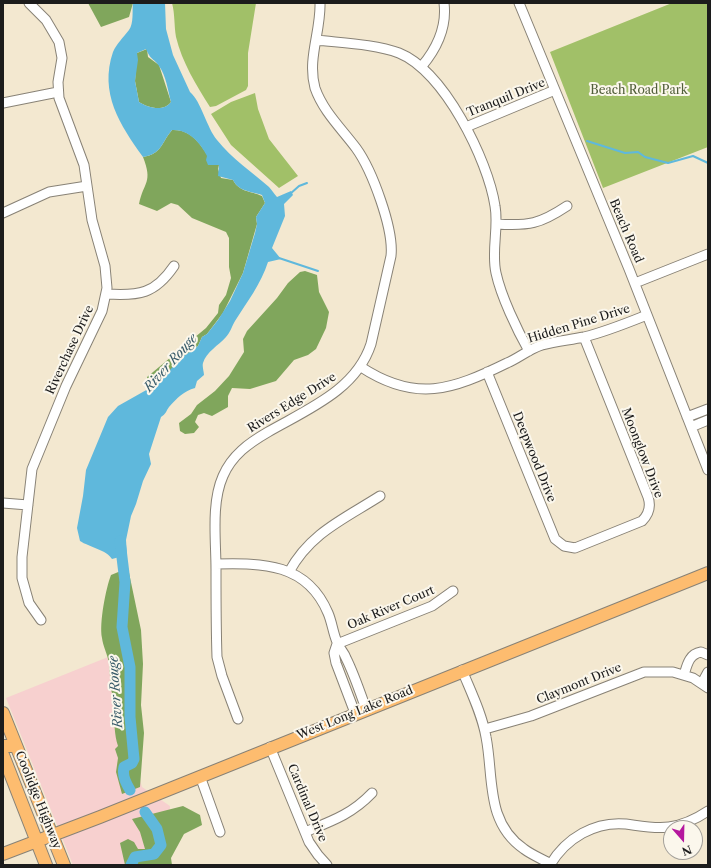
<!DOCTYPE html>
<html>
<head>
<meta charset="utf-8">
<style>
  body { margin:0 }
  #map { position:relative; width:711px; height:868px; overflow:hidden; background:#f3e8d0; font-family:"Libre Caslon Text",serif }
  canvas { display:block }
  .frame { position:absolute; inset:0; border:4px solid #1c1c1c; pointer-events:none }
  .north { position:absolute; left:663px; top:820px; width:40px; height:40px; box-sizing:border-box; background:#fbf7ec; border:1px solid #a29f99; border-radius:50%; rotate:160deg; font-size:11px; font-weight:700; line-height:16px; text-align:center; color:#1c1c1c }
  .north::after { content:''; display:block; margin:auto; width:14px; height:18px; background:#b5179e; clip-path:polygon(50% 0,100% 100%,50% 72%,0 100%) }
</style>
</head>
<body>
<div id="map">
<canvas width="711" height="868"></canvas>
<div class="frame"></div>
<div class="north">N</div>
</div>
<script>
const ctx = document.querySelector('canvas').getContext('2d');
ctx.lineJoin = 'round';
function fillPath(path, color) {
  ctx.fillStyle = color;
  ctx.fill(path, 'evenodd');
}
function stroke(path, color, width, dash) {
  ctx.strokeStyle = color;
  ctx.lineWidth = width;
  ctx.lineCap = dash ? 'butt' : 'round';
  ctx.setLineDash(dash || []);
  ctx.stroke(path);
}
function write(font, color, halo, rows, align = 'center') {
  ctx.font = font + ' "Libre Caslon Text",serif';
  ctx.lineWidth = 4;
  ctx.setLineDash([]);
  ctx.textBaseline = 'middle';
  ctx.strokeStyle = halo;
  ctx.fillStyle = color;
  for (const [text, x, y, turn = 0] of rows) {
    ctx.save();
    ctx.translate(x, y);
    ctx.rotate((+turn || 0) * Math.PI / 180);
    ctx.textAlign = isNaN(turn) ? turn : align;
    if (halo) ctx.strokeText(text, 0, 0);
    ctx.fillText(text, 0, 0);
    ctx.restore();
  }
}
fillPath(new Path2D(`
  M128,649l6,110 8,28 28,19 -3,59h-94l-67,-167z`), '#f7d0cf');
fillPath(new Path2D(`
  M172,3h84l-8,50v33l-2,4 -30,16 -6,1c-14,-22 -28,-45 -34,-70 -2,-12 -1,-23 -4,-34z
  M672,3h36v144l-105,41 -53,-136z
  M255,93l3,16 11,30 29,37 -19,12 -48,-43 -20,-31 20,-12z`), '#a1c068');
fillPath(new Path2D(`
  M88,3h45l-4,14 -28,10z
  M147,49l1,8 11,8 12,37c-7,10 -23,6 -32,0l-4,-21 2,-28z
  M172,130c22,-1 30,18 42,34l5,1 -1,4 3,9 12,2c6,12 18,11 29,16l3,7 -9,14 1,7 -14,49 -20,40 -16,21 -5,3 -4,9 -41,38h-9l-1,-7 59,-49 12,-15 1,-8 7,-10 5,-17 -2,-11v-29l-3,-6 -34,-14 -14,-13 -7,-2 -14,8 -18,-7c5,-23 14,-21 4,-47 19,-3 18,-14 29,-27z
  M305,271l12,4 2,17 10,20 -3,16 -10,21 -8,6 -14,5 -18,21 -26,8 -18,-1 -4,8v11l-16,9 -8,-3 -6,2 -3,7 4,5 -5,6 -9,1 -5,-3 -1,-8 12,-9 6,-9 18,-14 14,-15 15,-24 -1,-13 4,-8 30,-33 11,-15 12,-11z
  M128,568l13,62 2,34 -2,41 3,28 -4,54 -18,7 -6,-22 2,-14 -3,-9 3,-3c-4,-11 -3,-23 -5,-35l3,-2c1,-8 -4,-13 -5,-20 -1,-8 -1,-17 -2,-25 -1,-9 -6,-17 -7,-26 -3,-15 4,-50 9,-63z
  M183,806l17,9 2,10 -18,9 -13,24 1,7h-47l-5,-22 8,-4 6,3 4,7h7l-5,-17 -8,-13z`), '#80a65c');
fillPath(new Path2D(`
  M133,3h32l1,26 7,26 17,37c11,9 17,36 27,48 15,19 35,32 52,47 3,3 5,7 8,10l14,-6 2,4 -9,9 1,12 -13,32 9,11 -13,3c-7,22 -21,40 -33,59 -3,5 -5,12 -9,16 -7,8 -20,15 -23,26 -1,3 1,9 1,12l-7,6 -2,7c-11,3 -18,10 -26,19 -3,4 -3,7 -8,10l-12,37 2,10 -8,17 -7,23 -5,12 -5,24 1,15 -15,4c-5,-9 -23,-12 -32,-18l-3,-13 6,-32 3,-26 22,-53 10,-11 39,-22 24,-26 17,-12 4,-9 5,-3 11,-14 12,-19 13,-28 12,-40 2,-9 -1,-7 9,-14 -3,-8c-11,-4 -23,-3 -29,-15l-15,-4 1,-11h-11l-2,-5 1,-4c-7,-14 -19,-27 -35,-26 -11,13 -10,24 -29,27 -23,-32 -44,-64 -30,-105 4,-9 10,-14 16,-22 5,-7 3,-19 4,-27zM146,49c5,12 8,9 13,17 7,9 9,25 12,36 -7,10 -23,6 -32,0l-4,-21 3,-21 -1,-7z`), '#5fb8dc');
stroke(new Path2D(`
  M587,141l38,12 13,-1 7,5 23,6 25,-7 15,7
  M290,194l9,-8 8,-3
  M279,258l39,13`), '#5fb8dc', 2);
stroke(new Path2D(`
  M120,541l5,41 -3,45 8,40v50l4,42 -2,4 -8,4c-2,9 2,16 6,23
  M131,865l4,-8 19,-3 7,-9 -4,-16 -12,-17`), '#5fb8dc', 11);
const minor = new Path2D(`
  M29,3l17,17 13,22 3,16 -4,24 1,16 25,67 8,55 13,46 2,22 -5,23 -36,75 -34,83 -10,88v21l7,25 12,17
  M519,3l110,266 79,201
  M316,40c26,3 59,4 83,13 45,18 89,107 96,153 4,22 -4,45 1,67 5,23 21,57 33,78
  M422,66c15,-18 25,-39 22,-63
  M3,103l55,-11
  M466,127l89,-37
  M3,213l46,-21 38,-6
  M497,224c32,2 43,0 70,-18
  M635,283l73,-29
  M107,294c32,2 48,0 67,-28
  M361,367c55,36 91,23 146,-4 12,-5 22,-14 35,-18 14,-4 28,-5 42,-8 21,-5 43,-14 63,-22
  M487,372l68,167 9,7 11,2 67,-27c7,-7 9,-15 6,-24l-64,-160
  M687,417l21,-8
  M691,427l17,-7
  M3,503l25,2
  M216,564c47,-1 91,-1 112,49 4,9 5,20 9,29 2,6 7,10 9,16 8,16 14,34 20,51
  M289,572c21,-39 55,-53 91,-76
  M337,644l95,-38 21,-15
  M337,644l-3,9 2,10 19,50
  M462,670c9,22 20,44 24,67 8,40 -1,85 38,112 8,6 18,10 27,15
  M684,675c3,-10 5,-21 17,-23l7,3
  M702,683l6,-11
  M238,719l-16,-43 -5,-19c-1,-29 -1,-59 -1,-88 0,-29 -5,-66 7,-93 9,-21 26,-33 45,-44 40,-23 88,-42 103,-88l20,-88c3,-27 -19,-86 -35,-108 -15,-20 -33,-37 -41,-60 -8,-29 6,-57 5,-85
  M485,729l46,-13 113,-44h29l20,6 15,10
  M270,747l39,95 9,13 9,10
  M200,776l20,56
  M305,832c27,-11 47,-18 67,-39
  M550,865c16,-27 45,-44 76,-41 15,2 29,5 43,3 14,-2 27,-8 39,-16`);
const major = new Path2D(`
  M3,713l61,152
  M3,746h9l3,-2
  M3,755l43,110
  M3,854l97,-37 608,-244`);
stroke(minor, '#888276', 11);
stroke(major, '#888276', 14);
stroke(minor, '#fff', 9);
stroke(major, '#fdbc6f', 12);
write('12px', '#515e3a', '#fbf7ec', [
  ["Beach Road Park",639,91]
]);
write('12px', '#1c1c1c', '#fbf7ec', [
  ["Tranquil Drive",506,98,-22],
  ["Beach Road",626,231,67],
  ["Hidden Pine Drive",579,324,-17],
  ["Riverchase Drive",70,350,-65],
  ["Rivers Edge Drive",292,403,-32],
  ["Moonglow Drive",642,453,69],
  ["Deepwood Drive",534,457,68],
  ["Oak River Court",391,608,-23],
  ["Claymont Drive",579,684,-22],
  ["West Long Lake Road",355,713,-22],
  ["Coolidge Highway",38,800,68],
  ["Cardinal Drive",307,803,67]
]);
write('italic 13px', '#375a69', '#fbf7ec', [
  ["River Rouge",171,363,-48],
  ["River Rouge",116,692,-94]
]);
</script>
</body>
</html>
